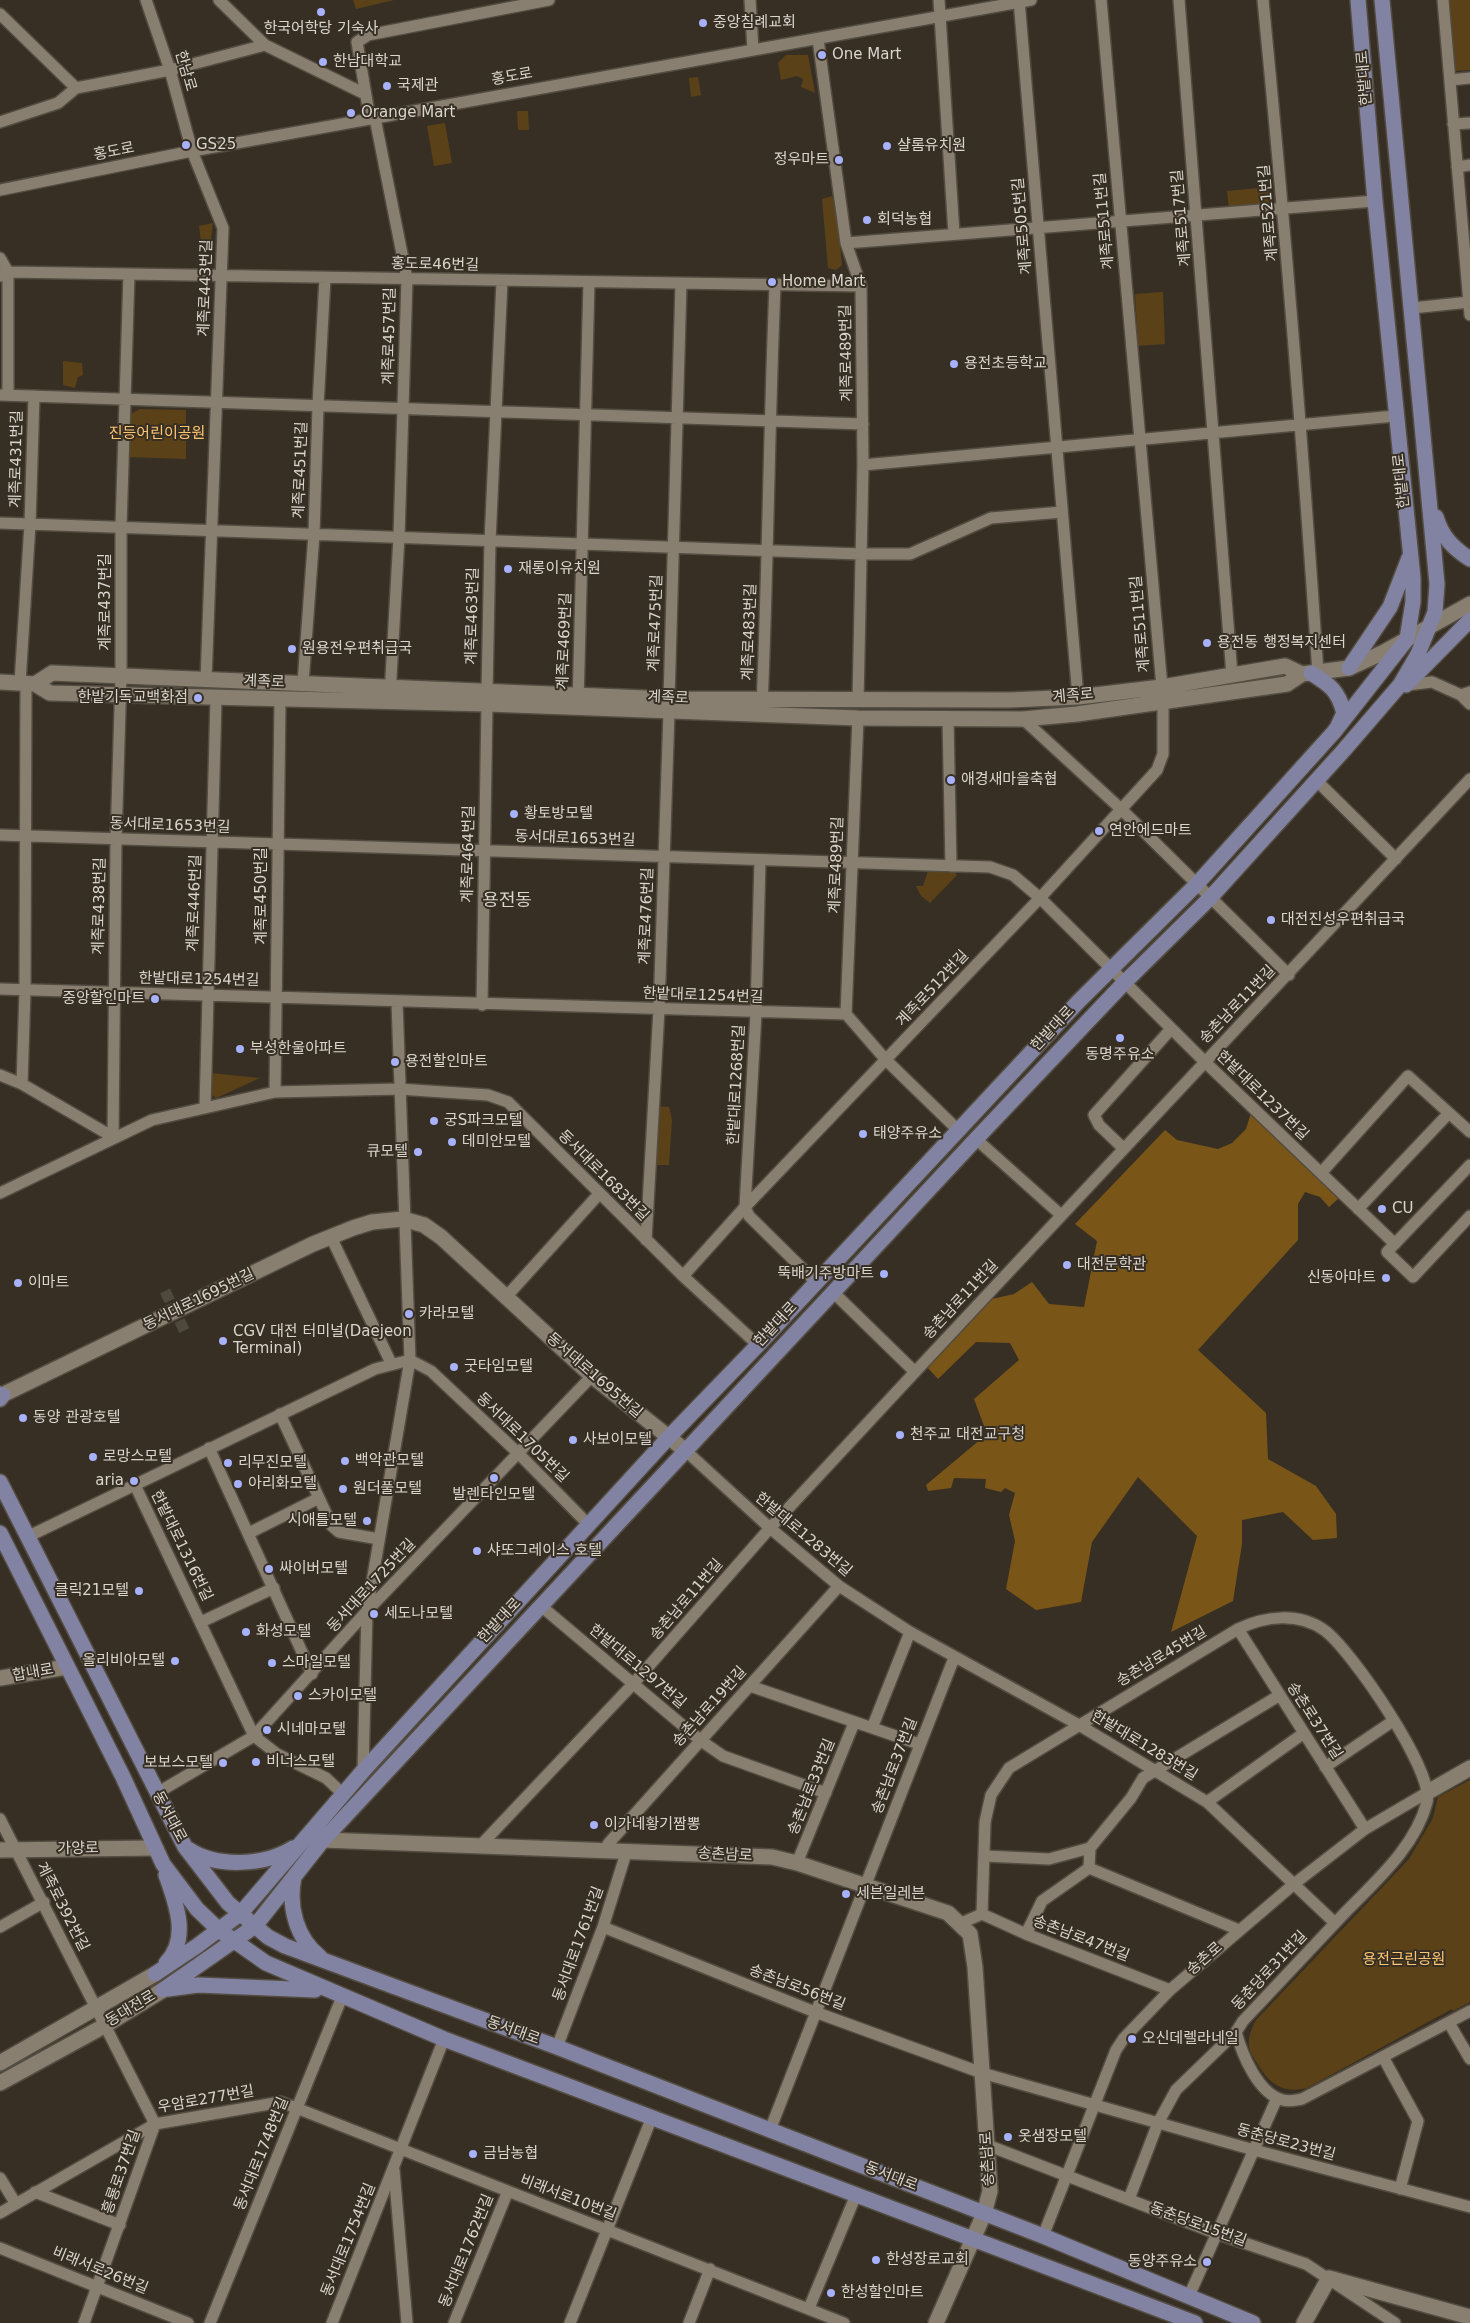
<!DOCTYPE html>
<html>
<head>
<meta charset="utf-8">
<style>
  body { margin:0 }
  canvas { display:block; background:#372f23 }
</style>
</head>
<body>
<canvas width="1470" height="2323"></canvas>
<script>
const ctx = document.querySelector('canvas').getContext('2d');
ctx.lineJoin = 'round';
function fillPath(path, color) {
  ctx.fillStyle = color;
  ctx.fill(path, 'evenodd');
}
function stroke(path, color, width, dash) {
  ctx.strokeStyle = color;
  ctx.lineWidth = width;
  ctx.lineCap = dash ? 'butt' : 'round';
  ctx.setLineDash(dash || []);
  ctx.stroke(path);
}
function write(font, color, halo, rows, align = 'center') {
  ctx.font = font + ' "DejaVu Sans","Noto Sans KR",sans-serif';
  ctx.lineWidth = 4;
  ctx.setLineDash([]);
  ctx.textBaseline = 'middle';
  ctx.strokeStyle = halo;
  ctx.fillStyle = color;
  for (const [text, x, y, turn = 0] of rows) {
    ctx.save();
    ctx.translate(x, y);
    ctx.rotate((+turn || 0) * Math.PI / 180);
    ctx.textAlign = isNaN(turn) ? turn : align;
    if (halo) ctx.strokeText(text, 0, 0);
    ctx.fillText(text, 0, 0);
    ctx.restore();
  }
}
fillPath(new Path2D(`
  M353,0h41l-38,9z
  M1447,0h23v70l-18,1z
  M786,55h22l7,38 -14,-6 2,-8 -6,-3 -16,4 -3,-17z
  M698,77l3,18 -10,2 -2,-19z
  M517,111h11l1,19h-11z
  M445,123l7,40 -18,3 -7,-40z
  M1269,187l1,19 -41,4 -2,-19z
  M832,196l5,19 5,50 -6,5 -8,-2 -6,-69z
  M213,223l-3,23 -5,6 -3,-2 -3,-24z
  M1163,292l2,52 -27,2 -3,-52z
  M63,361l19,2 1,12 -5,2 -3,11 -12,-3z
  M140,409l46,1v49l-58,-2 1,-42z
  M928,871l27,2 2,2 -27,28 -9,-7 -5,-10h7z
  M210,1073l50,5 -44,20 -8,-6z
  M653,1106l16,1 3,13 -3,45h-21z
  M1470,1780v222l-17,9 -1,-2 -145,79c-24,6 -38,-4 -50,-25 -3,-5 -8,-12 -8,-18 -1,-9 3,-17 7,-25l153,-161 24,-41 5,-21z`), '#5a4118');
fillPath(new Path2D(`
  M1251,1113l88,85 -10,9 -9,-10 -15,-5 -7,12v36l-100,110 68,63 2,46 48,27 20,28 1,24 -24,2 -30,-28 -41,8v24l-9,57 -62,31 26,-96 -59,-59 -46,65 -11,60 -45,8 -30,-21 9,-48 -6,-26 6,-22 -10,-5 -4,4 -16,-4 1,-9 -32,-1 -3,10 -23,3 -2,-6 61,-51 -13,-35 45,-39 -9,-17 -34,-1 -38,37 -11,-12 65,-68 22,-5 18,-12 17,22 35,3 13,-66 -22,-17 90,-94 12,10 41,9 14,-6 14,-14z`), '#795517');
stroke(new Path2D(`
  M165,1291l20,41`), '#4f483c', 11, [11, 5.5]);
const street = new Path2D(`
  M146,0l24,70 22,81 31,77 -17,452
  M219,0l46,45 100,49
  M750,0l3,50
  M939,0l15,234
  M1019,0l59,697
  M1101,0l61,687
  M1179,0l53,675
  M1263,0c22,224 40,448 55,673
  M1443,0l27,315
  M0,14l76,74
  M818,39l28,204 15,43 2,179 -5,236
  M1450,80l20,-2
  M375,118l32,161 -8,258 -9,158
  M370,119l-13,-77 11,-7 181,-35
  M0,122l58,-19 18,-15 94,-18 95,-25
  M1453,124l17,-1
  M1457,167l13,-2
  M0,190l192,-39 839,-151
  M846,243l529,-42
  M0,258l8,14v123
  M0,276l8,-4 853,14
  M1412,308l58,-6
  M0,395l863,29
  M863,465l532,-49
  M0,523l860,31h50l81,-36 71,-6
  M20,683l10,-159 4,-128
  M303,683l11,-149 4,-128 7,-128
  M1407,685l25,-3 29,13
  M1470,692l-9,3 9,9
  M487,693l3,-152 12,-260
  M669,699l12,-415
  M578,703l11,-421
  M762,706c6,-140 7,-280 13,-420
  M948,719l3,147
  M1023,719l98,90 168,166
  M1317,781l79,78
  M0,835l990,32 23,8 27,23 164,163 191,183
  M760,860l-4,153 -11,194 4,9 67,66
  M0,989l846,25 40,46 72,70
  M482,1005l5,-301
  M846,1014l12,-296
  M0,1075l22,9 91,53 3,-297 5,-164v-149l8,-253
  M22,1084l3,-94 1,-306
  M275,1092l5,-391
  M205,1108l11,-409
  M976,1139l85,76
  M1123,1148l-24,-23 -5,-10 77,-86
  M1470,1165l-83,87 26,25 57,-61
  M1321,1173l87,-97 62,56
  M0,1193l152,-73 123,-28 124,-3 89,6 20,7 175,174 75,69
  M1358,1209l91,-96
  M331,1237l60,126
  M646,1240l13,-231 10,-297
  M683,1276l62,-69 295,-309 117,-128 6,-16v-51
  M834,1293l81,79
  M506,1297l93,-103
  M410,1360l21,11 87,82 71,72
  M280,1414l52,112 7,6 40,7
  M209,1448l103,226
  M686,1451l84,77 69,58 71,46 169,93 128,77 128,121
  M134,1483l120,253 23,18 49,24 17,16
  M249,1533l70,-35
  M27,1537l348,-168 35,-9
  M541,1606l159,134 23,16 103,37
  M201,1622l73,-34
  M1238,1629l127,200
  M750,1686l169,58
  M872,1728l38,-96
  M1325,1767l68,-46
  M363,1771l4,-160 43,-251 -13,-358
  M157,1793l97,-57 113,-125 225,-235
  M1207,1802l97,-69
  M0,1819l155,305 -71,199
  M479,1847l154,-163 137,-156 145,-156 555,-593
  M606,1849l2,-5 231,-258
  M985,1856l64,3 41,-11
  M797,1863l57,-140
  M1089,1868l1,-20 41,-50 12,-20 137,-83
  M1089,1868l150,62
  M982,1914l44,20 144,56
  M959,1924l23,-10 3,-92 6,-27 18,-27 229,-139c27,-13 60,-17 86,1 26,18 111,142 103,172 -12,47 -56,83 -88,117 -32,34 -64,68 -96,102l-7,11c6,22 22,62 47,68 6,2 13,0 19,-1l168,-88
  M0,1927l44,-25
  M603,1927l212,85 167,61 272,77 216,57
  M1026,1934l16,-33 47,-33
  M1449,2023l21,36
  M557,2047l46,-120 24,-77
  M1383,2057l35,64 -18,68
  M770,2130l184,-472
  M987,2145l231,89 88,30 89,59
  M394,2170l13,153
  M0,2178l16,26
  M35,2192l85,33
  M1129,2199l29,-76 18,-33 60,-58
  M0,2213l155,-89 126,-22 563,221
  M1043,2236l73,-186 8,-12 46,-48 124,-106 71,-55 63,-37
  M0,2248l188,75
  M1189,2296l88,-198
  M809,2308l47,-113
  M210,2323l132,-326
  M332,2323l112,-284
  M454,2323l54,-132
  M570,2323l82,-206
  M689,2323l21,-54`);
const secondary = new Path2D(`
  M0,682l35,2 15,9 437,11 371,14 165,1 54,-5 210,-30 15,-10
  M35,684l17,-11 617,26 341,1 68,-3 84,-10 123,-21 17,8 47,-6 35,-16 86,-48
  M0,1396l313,-152 40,-16 19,-6 31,-3 21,6 17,12 151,139 94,75
  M0,1678l67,-11
  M1428,1792l42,-24
  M323,1840l449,17 25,6 151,50 22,21 5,33 15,224 -6,23 -48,109
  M0,1850l155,-2
  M0,2063l155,-89
  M0,2083l104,-57 59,-36
  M1304,2323l25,-45 141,39`);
const primary = new Path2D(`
  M1436,517c6,20 17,31 34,42
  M1349,668l41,-61 19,-49
  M1311,673c19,12 27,17 33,40l-6,13
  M1406,685l64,-65
  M0,1394l3,1 -3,4
  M0,1482l185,365 43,56 40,34 17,9 272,101 213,83 273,106 210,87
  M0,1533l123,244 40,87 34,45 22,21 47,33 178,76 751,284
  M188,1849c28,19 76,17 105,-1
  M294,1877c-6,29 2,61 26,80
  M166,1963c24,-24 10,-60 0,-88
  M155,1974l42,-28 44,-33 122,-142 305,-333 90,-93 320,-343 118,-117 138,-153 73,-93 6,-37v-24l-38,-377 -17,-201
  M168,1989l30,-4 117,5
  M163,1990l92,-64 68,-86 653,-701 148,-156 86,-85 134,-148 56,-65 18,-31 17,-42 2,-28 -55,-584`);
stroke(street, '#534c41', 14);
stroke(secondary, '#534c41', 18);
stroke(primary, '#534c41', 18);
stroke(street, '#897f71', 11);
stroke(secondary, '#897f71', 15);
stroke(primary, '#8283a3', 15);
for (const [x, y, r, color] of [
  [321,12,5,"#a7b1fc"],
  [703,23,5,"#a7b1fc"],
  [822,55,5,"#a7b1fc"],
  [323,62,5,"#a7b1fc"],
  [387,86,5,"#a7b1fc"],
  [351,113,5,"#a7b1fc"],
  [186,145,5,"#a7b1fc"],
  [887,146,5,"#a7b1fc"],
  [839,160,5,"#a7b1fc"],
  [867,220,5,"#a7b1fc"],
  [772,282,5,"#a7b1fc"],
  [954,364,5,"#a7b1fc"],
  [508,569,5,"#a7b1fc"],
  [1207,643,5,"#a7b1fc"],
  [292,649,5,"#a7b1fc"],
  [198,698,5,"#a7b1fc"],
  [951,780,5,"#a7b1fc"],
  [514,814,5,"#a7b1fc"],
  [1099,831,5,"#a7b1fc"],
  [1271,920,5,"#a7b1fc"],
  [155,999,5,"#a7b1fc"],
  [1120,1038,5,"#a7b1fc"],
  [240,1049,5,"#a7b1fc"],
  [395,1062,5,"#a7b1fc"],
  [434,1121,5,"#a7b1fc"],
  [863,1134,5,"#a7b1fc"],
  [452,1142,5,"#a7b1fc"],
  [418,1152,5,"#a7b1fc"],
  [1382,1209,5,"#a7b1fc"],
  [1067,1265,5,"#a7b1fc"],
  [884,1274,5,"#a7b1fc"],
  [1386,1278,5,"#a7b1fc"],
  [18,1283,5,"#a7b1fc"],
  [409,1314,5,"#a7b1fc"],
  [223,1341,5,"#a7b1fc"],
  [454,1367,5,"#a7b1fc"],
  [23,1418,5,"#a7b1fc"],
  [900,1435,5,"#a7b1fc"],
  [573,1440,5,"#a7b1fc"],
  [93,1457,5,"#a7b1fc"],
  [345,1461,5,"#a7b1fc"],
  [228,1463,5,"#a7b1fc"],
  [494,1478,5,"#a7b1fc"],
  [134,1481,5,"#a7b1fc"],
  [238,1484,5,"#a7b1fc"],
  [343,1489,5,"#a7b1fc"],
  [367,1521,5,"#a7b1fc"],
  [477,1551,5,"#a7b1fc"],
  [269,1569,5,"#a7b1fc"],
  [139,1591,5,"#a7b1fc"],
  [374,1614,5,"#a7b1fc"],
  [246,1632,5,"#a7b1fc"],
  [175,1661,5,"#a7b1fc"],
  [272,1663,5,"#a7b1fc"],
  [298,1696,5,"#a7b1fc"],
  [267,1730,5,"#a7b1fc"],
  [256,1762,5,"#a7b1fc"],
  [223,1763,5,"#a7b1fc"],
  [594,1825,5,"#a7b1fc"],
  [846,1894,5,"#a7b1fc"],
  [1132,2039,5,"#a7b1fc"],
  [1008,2137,5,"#a7b1fc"],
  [473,2154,5,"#a7b1fc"],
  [876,2260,5,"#a7b1fc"],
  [1207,2262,5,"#a7b1fc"],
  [831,2293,5,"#a7b1fc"]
]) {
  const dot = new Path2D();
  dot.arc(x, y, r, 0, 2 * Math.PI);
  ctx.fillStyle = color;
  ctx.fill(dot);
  stroke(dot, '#372f23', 2);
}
write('15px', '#dad5cd', '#372f23', [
  ["중앙침례교회",713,23],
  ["한국어학당 기숙사",321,29,"center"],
  ["One Mart",832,55],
  ["한남대학교",333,62],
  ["국제관",397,86],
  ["Orange Mart",361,113],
  ["GS25",196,145],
  ["샬롬유치원",897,146],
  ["정우마트",829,160,"right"],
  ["회덕농협",877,220],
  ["Home Mart",782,282],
  ["용전초등학교",964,364],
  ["재롱이유치원",518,569],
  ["용전동 행정복지센터",1217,643],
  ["원용전우편취급국",302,649],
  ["한밭기독교백화점",188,698,"right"],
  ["애경새마을축협",961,780],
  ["황토방모텔",524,814],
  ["연안에드마트",1109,831],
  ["대전진성우편취급국",1281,920],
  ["중앙할인마트",145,999,"right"],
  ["부성한울아파트",250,1049],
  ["동명주유소",1120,1055,"center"],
  ["용전할인마트",405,1062],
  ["궁S파크모텔",444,1121],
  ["태양주유소",873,1134],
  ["데미안모텔",462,1142],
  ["큐모텔",408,1152,"right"],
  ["CU",1392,1209],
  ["대전문학관",1077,1265],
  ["뚝배기주방마트",874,1274,"right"],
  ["신동아마트",1376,1278,"right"],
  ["이마트",28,1283],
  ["카라모텔",419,1314],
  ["CGV 대전 터미널(Daejeon",233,1332],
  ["Terminal)",233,1349],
  ["굿타임모텔",464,1367],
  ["동양 관광호텔",33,1418],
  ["천주교 대전교구청",910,1435],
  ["사보이모텔",583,1440],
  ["로망스모텔",103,1457],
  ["백악관모텔",355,1461],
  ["리무진모텔",238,1463],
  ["aria",124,1481,"right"],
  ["아리화모텔",248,1484],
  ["원더풀모텔",353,1489],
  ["발렌타인모텔",494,1495,"center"],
  ["시애틀모텔",357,1521,"right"],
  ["샤또그레이스 호텔",487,1551],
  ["싸이버모텔",279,1569],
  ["클릭21모텔",129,1591,"right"],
  ["세도나모텔",384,1614],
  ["화성모텔",256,1632],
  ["올리비아모텔",165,1661,"right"],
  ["스마일모텔",282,1663],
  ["스카이모텔",308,1696],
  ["시네마모텔",277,1730],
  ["비너스모텔",266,1762],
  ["보보스모텔",213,1763,"right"],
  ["이가네황기짬뽕",604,1825],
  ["세븐일레븐",856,1894],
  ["오신데렐라네일",1142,2039],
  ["옷샘장모텔",1018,2137],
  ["금남농협",483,2154],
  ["한성장로교회",886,2260],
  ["동양주유소",1197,2262,"right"],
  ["한성할인마트",841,2293]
], 'left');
write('15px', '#dad5cd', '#372f23', [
  ["한남로",185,71,74],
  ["홍도로",512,77,-10],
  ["한밭대로",1365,78,-95],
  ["홍도로",114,152,-11],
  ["계족로521번길",1269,213,-95],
  ["계족로517번길",1182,218,-95],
  ["계족로511번길",1105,221,-95],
  ["계족로505번길",1023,226,-95],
  ["홍도로46번길",435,265,1],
  ["계족로443번길",206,288,-88],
  ["계족로457번길",390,336,-89],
  ["계족로489번길",847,353,-91],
  ["계족로431번길",17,459,-89],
  ["계족로451번길",301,470,-88],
  ["한밭대로",1402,481,-96],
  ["계족로437번길",106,602,-90],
  ["계족로463번길",473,616,-89],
  ["계족로475번길",656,623,-88],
  ["계족로511번길",1141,624,-95],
  ["계족로483번길",750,632,-88],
  ["계족로469번길",565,641,-88],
  ["계족로",264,682,2],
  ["계족로",1073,696,-5],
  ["계족로",668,698,2],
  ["동서대로1653번길",170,826,2],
  ["동서대로1653번길",575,839,2],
  ["계족로464번길",469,854,-89],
  ["계족로489번길",837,865,-88],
  ["계족로450번길",262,896,-90],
  ["계족로446번길",195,903,-88],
  ["계족로438번길",100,906,-89],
  ["계족로476번길",647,916,-88],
  ["한밭대로1254번길",199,980,1],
  ["계족로512번길",933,989,-47],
  ["한밭대로1254번길",703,996,2],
  ["송촌남로11번길",1238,1005,-46],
  ["한밭대로",1053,1029,-47],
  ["한밭대로1268번길",737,1085,-87],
  ["한밭대로1237번길",1262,1096,44],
  ["동서대로1683번길",603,1176,45],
  ["동서대로1695번길",199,1300,-26],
  ["송촌남로11번길",961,1300,-47],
  ["한밭대로",776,1325,-47],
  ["동서대로1695번길",594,1376,41],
  ["동서대로1705번길",522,1438,44],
  ["한밭대로1283번길",803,1535,40],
  ["한밭대로1316번길",181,1546,64],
  ["동서대로1725번길",372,1586,-47],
  ["송촌남로11번길",687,1600,-49],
  ["한밭대로",500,1621,-47],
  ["송촌남로45번길",1162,1657,-31],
  ["한밭대로1297번길",637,1667,40],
  ["합내로",33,1673,-10],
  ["송촌남로19번길",710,1707,-48],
  ["송촌로37번길",1314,1721,57],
  ["한밭대로1283번길",1144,1746,31],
  ["송촌남로37번길",895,1766,-69],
  ["송촌남로33번길",812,1787,-68],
  ["동서대로",169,1817,62],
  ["가양로",78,1849,-1],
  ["송촌남로",725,1855,3],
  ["계족로392번길",62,1907,63],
  ["송촌남로47번길",1081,1939,21],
  ["동서대로1761번길",579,1944,-70],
  ["송촌로",1205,1959,-41],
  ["동춘당로31번길",1270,1971,-47],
  ["송촌남로56번길",797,1988,21],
  ["동대전로",131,2009,-31],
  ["동서대로",513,2031,20],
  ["우암로277번길",206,2100,-10],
  ["동춘당로23번길",1286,2143,15],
  ["동서대로1748번길",262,2154,-68],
  ["송촌남로",988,2159,-93],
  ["흥룡로37번길",122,2172,-71],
  ["동서대로",891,2177,21],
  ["비래서로10번길",568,2198,21],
  ["동춘당로15번길",1198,2225,20],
  ["동서대로1754번길",349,2240,-68],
  ["동서대로1762번길",467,2251,-68],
  ["비래서로26번길",100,2271,22]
]);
write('15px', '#fcc572', '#372f23', [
  ["진등어린이공원",157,434],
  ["용전근린공원",1404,1960]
]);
write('18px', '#dad5cd', '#372f23', [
  ["용전동",507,901]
]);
</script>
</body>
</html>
